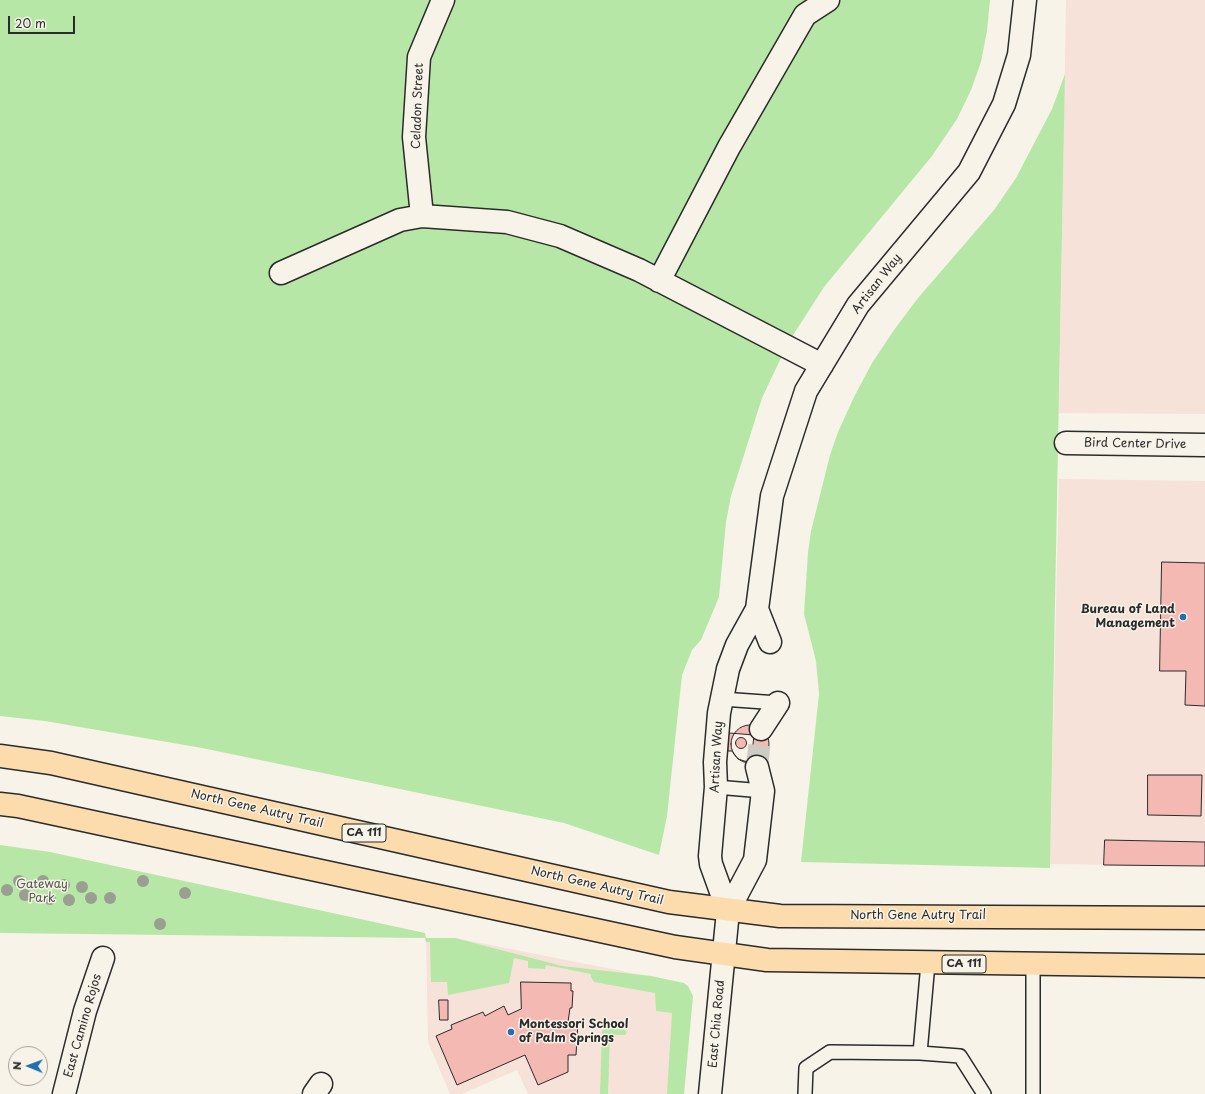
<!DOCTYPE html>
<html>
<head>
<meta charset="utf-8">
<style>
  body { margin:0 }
  #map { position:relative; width:1205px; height:1094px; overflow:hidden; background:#f7f3e8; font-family:"Playpen Sans",sans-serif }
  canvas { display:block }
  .north { position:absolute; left:8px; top:1046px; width:40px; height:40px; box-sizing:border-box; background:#f7f3e8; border:1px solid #a5a39c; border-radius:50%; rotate:271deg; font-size:11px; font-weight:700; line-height:16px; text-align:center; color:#2b2b2b }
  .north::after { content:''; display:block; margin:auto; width:14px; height:18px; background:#1f6fb2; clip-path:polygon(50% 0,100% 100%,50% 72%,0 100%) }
  .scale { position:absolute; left:8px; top:16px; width:67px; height:18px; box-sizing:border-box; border:2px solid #2b2b2b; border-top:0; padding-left:5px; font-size:12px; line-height:14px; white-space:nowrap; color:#2b2b2b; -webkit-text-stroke:3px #f7f3e8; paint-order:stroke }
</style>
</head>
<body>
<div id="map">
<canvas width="1205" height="1094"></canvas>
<div class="north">N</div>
<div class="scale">20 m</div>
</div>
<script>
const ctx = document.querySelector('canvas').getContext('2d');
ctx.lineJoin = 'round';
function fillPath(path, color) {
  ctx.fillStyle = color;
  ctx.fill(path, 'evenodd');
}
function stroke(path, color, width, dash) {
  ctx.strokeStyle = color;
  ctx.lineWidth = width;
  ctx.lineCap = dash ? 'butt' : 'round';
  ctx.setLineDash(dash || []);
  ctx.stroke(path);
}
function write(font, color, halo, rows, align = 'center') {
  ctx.font = font + ' "Playpen Sans",sans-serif';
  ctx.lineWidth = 3;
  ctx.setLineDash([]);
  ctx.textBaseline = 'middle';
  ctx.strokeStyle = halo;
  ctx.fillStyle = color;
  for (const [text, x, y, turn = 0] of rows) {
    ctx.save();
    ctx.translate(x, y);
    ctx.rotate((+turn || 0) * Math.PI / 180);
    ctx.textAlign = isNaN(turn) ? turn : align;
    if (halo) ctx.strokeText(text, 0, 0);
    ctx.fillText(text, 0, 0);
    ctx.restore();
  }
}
fillPath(new Path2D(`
  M1066,0h139v414l-146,-1z
  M1059,479l146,2v385l-155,-2z
  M426,938h29l222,44 5,112h-154l-11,-24 -55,24h-12l-22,-52z`), '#f6e2d8');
fillPath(new Path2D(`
  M0,0h990l-3,31 -6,31 -10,28 -14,29 -25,37 -108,131 -36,56 -26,55 -31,98 -5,26 -7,75 -18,43 -9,10 -10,25 -15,141 -8,39 -95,-32 -362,-75 -157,-27 -45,-5z
  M1065,74l-15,794 -249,-6 18,-168 -3,-33 -12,-47 4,-62 3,-21 19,-76 8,-23 16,-35 18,-34 22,-33 24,-32 76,-88 22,-32 36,-69z
  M0,845l50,7 375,81 1,5h29l107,28 89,10 33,7 4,3 5,10 -9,98h-17l5,-81 -16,-2 -1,-18 -61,-11 -3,-5v-3l-45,-9 -1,4 -17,-1v-7l-14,-3 -5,25 -61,12 -1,-13h-16l-1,-40h-4l-1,-4 -425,-5z
  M607,1026l18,4 2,2 -2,3h-15l-2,59h-8l2,-63z`), '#b7e7a6');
const building = new Path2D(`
  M1162,562l43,1v143l-20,-1 1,-34h-26z
  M731 744a19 19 0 1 1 38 0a19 19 0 1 1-38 0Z
  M729,733l25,2 -3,28 -13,-4 -6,-8h-4z
  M735.5 743a5.5 5.5 0 1 1 11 0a5.5 5.5 0 1 1-11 0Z
  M1148,775h54l-1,41 -53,-1z
  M1105,840l100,2v24l-101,-1z
  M521,982l50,1v8h2l-1,17h-2l-2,14h10l-2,33h-8v17l-30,13 -13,-30 -68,30 -21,-49 16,-7 -1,-4 32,-13 2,4 19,-10 4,9 13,-6z
  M439,1000h9v20h-8z`);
fillPath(building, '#f4b9b2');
stroke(building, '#2b2b2b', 1);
stroke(new Path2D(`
  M757,767l4,-38`), '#cecbc2', 22, [22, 11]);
const lane = new Path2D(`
  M722,699l56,4
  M716,787l47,4
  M920,1053l8,-90
  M805,1094l1,-26 24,-16 90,1 40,3 24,38
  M1033,1094v-129`);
const street = new Path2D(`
  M422,216l-8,-79 5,-80 24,-57
  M281,273l119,-53 22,-4 85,6 53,14 79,34 183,95
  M659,281l70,-134 76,-132 23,-15
  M1066,443l139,2
  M757,609l13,33
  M761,729l17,-26
  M728,911l-17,-47 -1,-8 6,-69 -1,-25 4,-49 9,-44 9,-24 20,-36 15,-113 34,-105 52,-86 111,-133 35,-68 15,-49 6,-55
  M64,1094l21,-83 18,-53
  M314,1094l7,-10
  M710,1094l18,-183 27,-51 8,-69 -6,-24`);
const primary = new Path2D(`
  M0,756l51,7 618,139 111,14 425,2
  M0,804l18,2 657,141 92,13 438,6`);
stroke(lane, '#2b2b2b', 16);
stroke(street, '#2b2b2b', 25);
stroke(primary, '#2b2b2b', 25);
stroke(lane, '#f7f3e8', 13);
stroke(street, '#f7f3e8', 22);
stroke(primary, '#fcdcac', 22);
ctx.fillStyle = '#9a9f91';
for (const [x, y] of [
  [19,881],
  [43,881],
  [143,881],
  [64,885],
  [82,887],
  [7,890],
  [185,893],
  [25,895],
  [91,898],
  [110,898],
  [50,899],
  [69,900],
  [160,924]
]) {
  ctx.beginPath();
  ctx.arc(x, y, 6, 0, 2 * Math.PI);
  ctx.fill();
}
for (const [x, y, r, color] of [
  [1183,617,4,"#1f6fb2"],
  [511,1032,4,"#1f6fb2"]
]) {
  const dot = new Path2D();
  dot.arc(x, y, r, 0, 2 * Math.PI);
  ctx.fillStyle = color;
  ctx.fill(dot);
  stroke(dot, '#f7f3e8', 1.5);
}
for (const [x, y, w] of [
  [364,833,44],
  [964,964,44]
]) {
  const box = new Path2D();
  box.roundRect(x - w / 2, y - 9, w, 18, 3);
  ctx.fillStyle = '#f7f3e8';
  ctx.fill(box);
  stroke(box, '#2b2b2b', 1);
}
write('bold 11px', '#2b2b2b', null, [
  ["CA 111",364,833],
  ["CA 111",964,964]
]);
write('12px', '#2b2b2b', '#f7f3e8', [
  ["Celadon Street",418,106,-88],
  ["Artisan Way",877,284,-52],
  ["Bird Center Drive",1135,444,1],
  ["Artisan Way",717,757,-87],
  ["North Gene Autry Trail",257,809,13],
  ["North Gene Autry Trail",597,886,13],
  ["North Gene Autry Trail",918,916],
  ["East Chia Road",717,1024,-85],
  ["East Camino Rojos",83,1026,-74]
]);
write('bold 12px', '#2b2b2b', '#f7f3e8', [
  ["Bureau of Land",1175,610],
  ["Management",1175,624],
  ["Montessori School",519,1025,"left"],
  ["of Palm Springs",519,1039,"left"]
], 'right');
write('12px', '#4e5a4a', '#f7f3e8', [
  ["Gateway",42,885],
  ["Park",42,899]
]);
</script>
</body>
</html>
